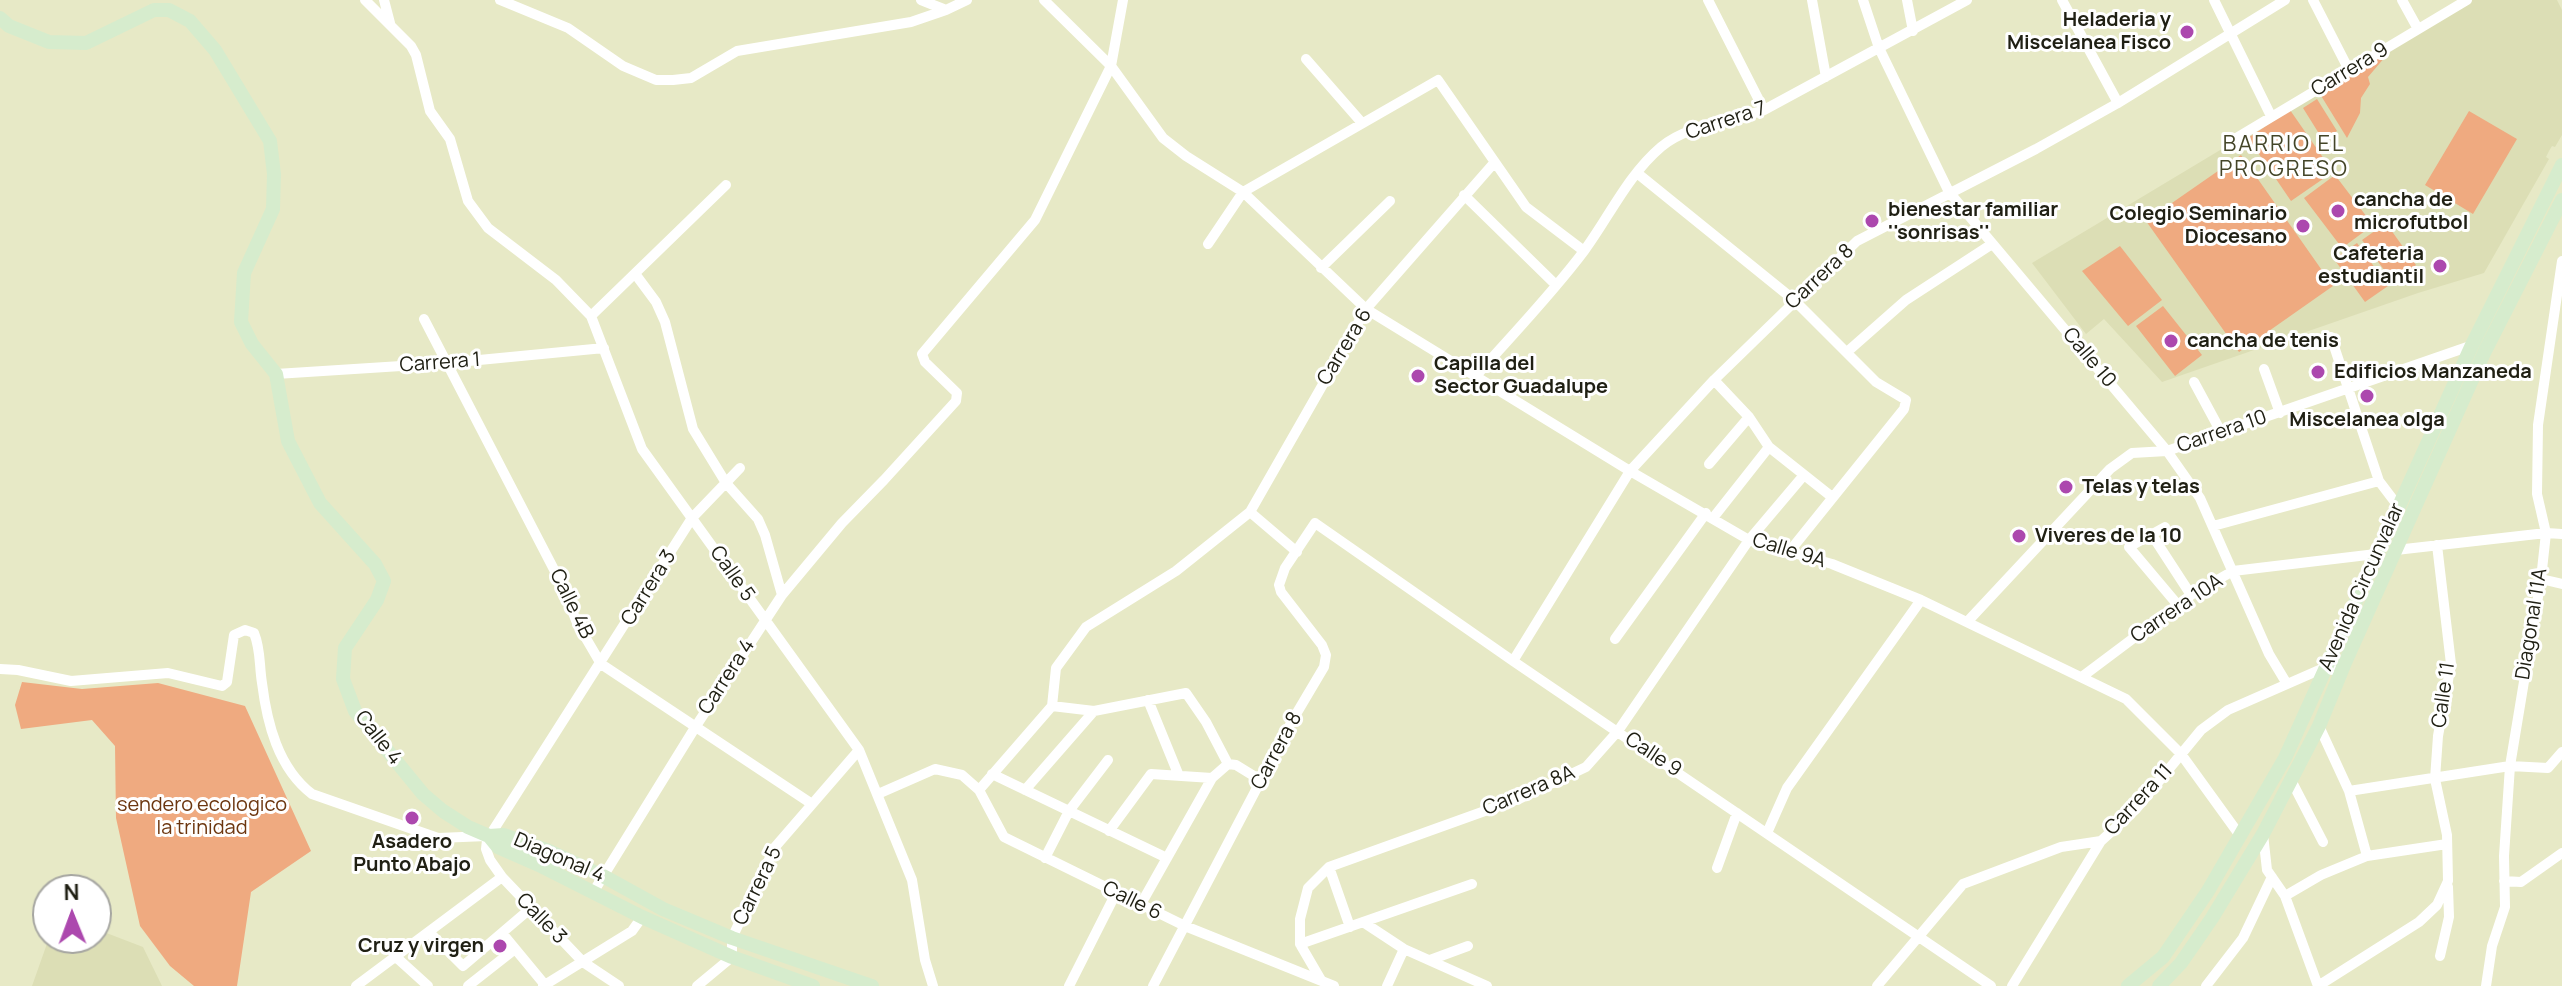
<!DOCTYPE html>
<html>
<head>
<meta charset="utf-8">
<style>
  body { margin:0 }
  #map { position:relative; width:2562px; height:986px; overflow:hidden; background:#e7e9c6; font-family:Manrope,sans-serif }
  canvas { display:block }
  .north { position:absolute; left:32px; top:874px; width:80px; height:80px; box-sizing:border-box; background:#fff; border:2px solid #a6a6a1; border-radius:50%; rotate:359deg; font-size:22px; font-weight:700; line-height:32px; text-align:center; color:#202014 }
  .north::after { content:''; display:block; margin:auto; width:28px; height:36px; background:#ac48ae; clip-path:polygon(50% 0,100% 100%,50% 72%,0 100%) }
</style>
</head>
<body>
<div id="map">
<canvas width="2562" height="986"></canvas>
<div class="north">N</div>
</div>
<script>
const ctx = document.querySelector('canvas').getContext('2d');
ctx.lineJoin = 'round';
function fillPath(path, color) {
  ctx.fillStyle = color;
  ctx.fill(path, 'evenodd');
}
function stroke(path, color, width, dash) {
  ctx.strokeStyle = color;
  ctx.lineWidth = width;
  ctx.lineCap = dash ? 'butt' : 'round';
  ctx.setLineDash(dash || []);
  ctx.stroke(path);
}
function write(font, color, halo, rows, align = 'center') {
  ctx.font = font + ' Manrope,sans-serif';
  ctx.lineWidth = 6;
  ctx.setLineDash([]);
  ctx.textBaseline = 'middle';
  ctx.strokeStyle = halo;
  ctx.fillStyle = color;
  for (const [text, x, y, turn = 0] of rows) {
    ctx.save();
    ctx.translate(x, y);
    ctx.rotate((+turn || 0) * Math.PI / 180);
    ctx.textAlign = isNaN(turn) ? turn : align;
    if (halo) ctx.strokeText(text, 0, 0);
    ctx.fillText(text, 0, 0);
    ctx.restore();
  }
}
fillPath(new Path2D(`
  M2470,0h87l5,10v125l-7,12 -3,-1 -3,5 -3,6 3,2 -65,114 -66,20 -256,89 -58,-63 -18,15 -54,-71z
  M96,929l47,18 19,39h-130l17,-48h47z`), '#dcdeb5');
fillPath(new Path2D(`
  M2391,50l-23,27 2,7 -9,14 -1,15 -13,25 -27,-44z
  M2317,99l20,32 -14,9 -20,-32z
  M2290,110l43,62 -42,29 -43,-63z
  M2469,111l48,28 -44,75 -48,-29z
  M2241,155l92,131 -94,66 -93,-131z
  M2335,175l38,50 -31,23 -38,-50z
  M2386,223l30,42 -23,17 -31,-42z
  M2357,243l31,43 -23,16 -31,-43z
  M2120,246l42,54 -34,26 -46,-55z
  M2163,306l39,49 -27,21 -39,-50z
  M22,682l60,7 76,-6 87,23 66,145 -60,41 -14,94h-43l-24,-20 -30,-40 -24,-108 -1,-72 -23,-26 -71,9 -6,-24z`), '#efaa80');
stroke(new Path2D(`
  M365,0l46,46 5,9 14,56 20,28 18,62 20,27 68,52 35,36 51,133 217,301 53,130 13,80 8,26
  M384,0l6,23
  M500,0l68,28 55,38 33,14h17l18,-2 46,-27 174,-29 35,-12
  M921,0l25,10 21,-10
  M1044,0l67,66 52,72 23,18 57,36 123,117 264,162 119,69 83,24 89,36 205,99 55,55 60,83
  M1708,0l56,110
  M1812,0l14,77
  M1863,0l16,48 70,144 218,259 33,47 69,156 18,30
  M1907,0l6,31
  M2062,0l56,103
  M2214,0l57,116
  M2313,0l36,70
  M2402,0l16,29
  M1306,59l56,64
  M2233,140l234,-140
  M1637,173l157,127 82,82 30,18 -2,9 -115,143
  M1464,195l92,90
  M1208,244l35,-52 195,-112 88,127 58,44
  M1321,268l69,-67
  M636,275l20,27 9,20 28,107 33,54 32,36 7,16 17,60
  M591,316l135,-131
  M424,319l138,266 15,38 24,41 211,140
  M2331,337l48,144 19,25
  M1847,352l59,-52 86,-56
  M2264,369l16,44
  M276,374l172,-11 156,-15
  M1475,377c37,-42 76,-82 109,-126 25,-34 44,-76 77,-104 27,-23 70,-25 103,-37l203,-110
  M1714,380l35,37 20,30 63,50
  M2194,382l27,50
  M1709,464l40,-47
  M1250,512l47,40
  M1713,518l56,-71
  M2213,526l166,-45
  M2165,527l-36,20 48,57
  M2152,535l39,60
  M2396,550l150,-17 16,1
  M2541,579l21,5
  M1968,621l142,-152 22,-16 35,-2 306,-106
  M1615,639l91,-126
  M1513,661l117,-190 84,-91 143,-139 179,-92 82,-46 167,-103
  M0,669l18,1 53,11 97,-8 54,13 5,-4 7,-47 11,-5 9,3c7,17 5,32 8,50 5,40 16,85 50,111l126,44 49,-2
  M2083,676l108,-81 42,-24 143,-17
  M1148,700l31,76
  M1052,706l4,-38 30,-41 90,-56 74,-59 116,-203 128,-146
  M2319,726l30,65 18,65
  M1228,764l8,1 26,16
  M992,774l175,84
  M2291,780l32,62
  M979,790l73,-84 42,5 92,-18 20,29 22,42
  M1025,790l69,-79
  M2349,791l161,-25 38,2 14,-16
  M878,794l57,-25 27,6 17,15 25,47 181,89 149,60
  M1109,831l42,-57 61,4
  M1767,833l20,-45 134,-188
  M2263,834l4,36 18,26 33,90
  M1045,858l24,-47 39,-51
  M1329,867l21,60
  M1717,868l20,-55
  M2504,881l17,1 41,-29
  M594,891l102,-165 86,-131 60,-72 42,-43 72,-79 1,-8 -32,-31 -3,-8 113,-134 76,-154 12,-66
  M2285,896l36,-21 46,-19 80,-12
  M1141,904l71,-126 16,-14
  M1363,922l41,27 83,37
  M430,933l33,33 68,-58
  M502,933l43,52
  M1300,944l172,-60
  M2440,956l9,-39 -1,-30
  M396,957l32,29
  M1430,960l38,-14
  M1321,980l-21,-36v-25l8,-31 21,-21 192,-69 65,-31 32,-36 131,-191 55,-65
  M356,986l146,-109
  M468,986l47,-37
  M543,986l89,-55 10,-14
  M619,986l-36,-24 -81,-85 -12,-17 -4,-11 1,-9 205,-322 48,-50
  M697,986l35,-29v-19l43,-91 84,-97
  M1069,986l43,-85
  M1153,986l139,-265 32,-54 2,-12 -4,-10 -41,-53 -2,-7 6,-17 30,-45 198,138 478,325
  M1387,986l17,-37
  M1877,986l86,-102 98,-37 40,-6 35,-32 65,-79 27,-20 98,-43 15,6
  M2012,986l89,-145
  M2206,986l37,-48 29,-61
  M2318,986l101,-64 18,-17 11,-24 -1,-46 -12,-56 3,-43 13,-72 -14,-119
  M2486,986l6,-40 13,-39 -1,-51 6,-90 31,-187 5,-46 -9,-39 1,-69 24,-164`), '#fff', 10);
stroke(new Path2D(`
  M0,18l9,8 40,16 37,1 68,-33h15l21,11 25,29 55,91 4,33 -1,35 -29,64 -3,49 11,22 24,30 12,67 32,62 55,61 9,17 -7,19 -32,48 -2,31 12,32 68,83 20,17 25,16 21,9 15,-1 43,15 56,26 60,33 69,29 140,48
  M489,836l9,11 41,18 103,52 90,40 81,29
  M2128,986l35,-29 45,-66 77,-133 187,-413 90,-180
  M2159,986l22,-23 31,-45 51,-84 56,-108 25,-61 141,-314 77,-151`), '#d6eccd', 14);
for (const [x, y, r, color] of [
  [2187,32,8,"#ac48ae"],
  [2338,211,8,"#ac48ae"],
  [1872,221,8,"#ac48ae"],
  [2303,226,8,"#ac48ae"],
  [2440,266,8,"#ac48ae"],
  [2171,341,8,"#ac48ae"],
  [2318,372,8,"#ac48ae"],
  [1418,376,8,"#ac48ae"],
  [2367,396,8,"#ac48ae"],
  [2066,487,8,"#ac48ae"],
  [2019,536,8,"#ac48ae"],
  [412,818,8,"#ac48ae"],
  [500,946,8,"#ac48ae"]
]) {
  const dot = new Path2D();
  dot.arc(x, y, r, 0, 2 * Math.PI);
  ctx.fillStyle = color;
  ctx.fill(dot);
  stroke(dot, '#fff', 3);
}
write('bold 20px', '#202014', '#fff', [
  ["Heladeria y",2171,20,"right"],
  ["Miscelanea Fisco",2171,43,"right"],
  ["cancha de",2354,200],
  ["microfutbol",2354,223],
  ["bienestar familiar",1888,210],
  ["''sonrisas''",1888,233],
  ["Colegio Seminario",2287,214,"right"],
  ["Diocesano",2287,237,"right"],
  ["Cafeteria",2424,254,"right"],
  ["estudiantil",2424,277,"right"],
  ["cancha de tenis",2187,341],
  ["Capilla del",1434,364],
  ["Sector Guadalupe",1434,387],
  ["Edificios Manzaneda",2334,372],
  ["Miscelanea olga",2367,420,"center"],
  ["Telas y telas",2082,487],
  ["Viveres de la 10",2035,536],
  ["Asadero",412,842,"center"],
  ["Punto Abajo",412,865,"center"],
  ["Cruz y virgen",484,946,"right"]
], 'left');
write('20px', '#202014', '#fff', [
  ["Carrera 9",2350,70,-31],
  ["Carrera 7",1726,121,-18],
  ["Carrera 8",1820,277,-43],
  ["Carrera 6",1345,347,-59],
  ["Calle 10",2089,358,50],
  ["Carrera 1",440,363,-4],
  ["Carrera 10",2222,432,-19],
  ["Calle 9A",1789,551,17],
  ["Calle 5",732,574,55],
  ["Avenida Circunvalar",2362,587,-66],
  ["Carrera 3",649,588,-58],
  ["Calle 4B",571,604,64],
  ["Carrera 10A",2177,609,-34],
  ["Diagonal 11A",2532,624,-81],
  ["Carrera 4",727,677,-57],
  ["Calle 11",2444,695,-82],
  ["Calle 4",378,738,52],
  ["Carrera 8",1277,751,-62],
  ["Calle 9",1653,755,34],
  ["Carrera 8A",1529,791,-23],
  ["Carrera 11",2139,800,-47],
  ["Diagonal 4",559,858,23],
  ["Carrera 5",758,886,-64],
  ["Calle 6",1132,901,26],
  ["Calle 3",541,919,46]
]);
write('20px', '#6c360f', '#fff', [
  ["sendero ecologico",202,805],
  ["la trinidad",202,828]
]);
ctx.letterSpacing = '2px';
write('22px', '#444528', '#fff', [
  ["BARRIO EL",2284,145],
  ["PROGRESO",2284,170]
]);
ctx.letterSpacing = '0px';
</script>
</body>
</html>
